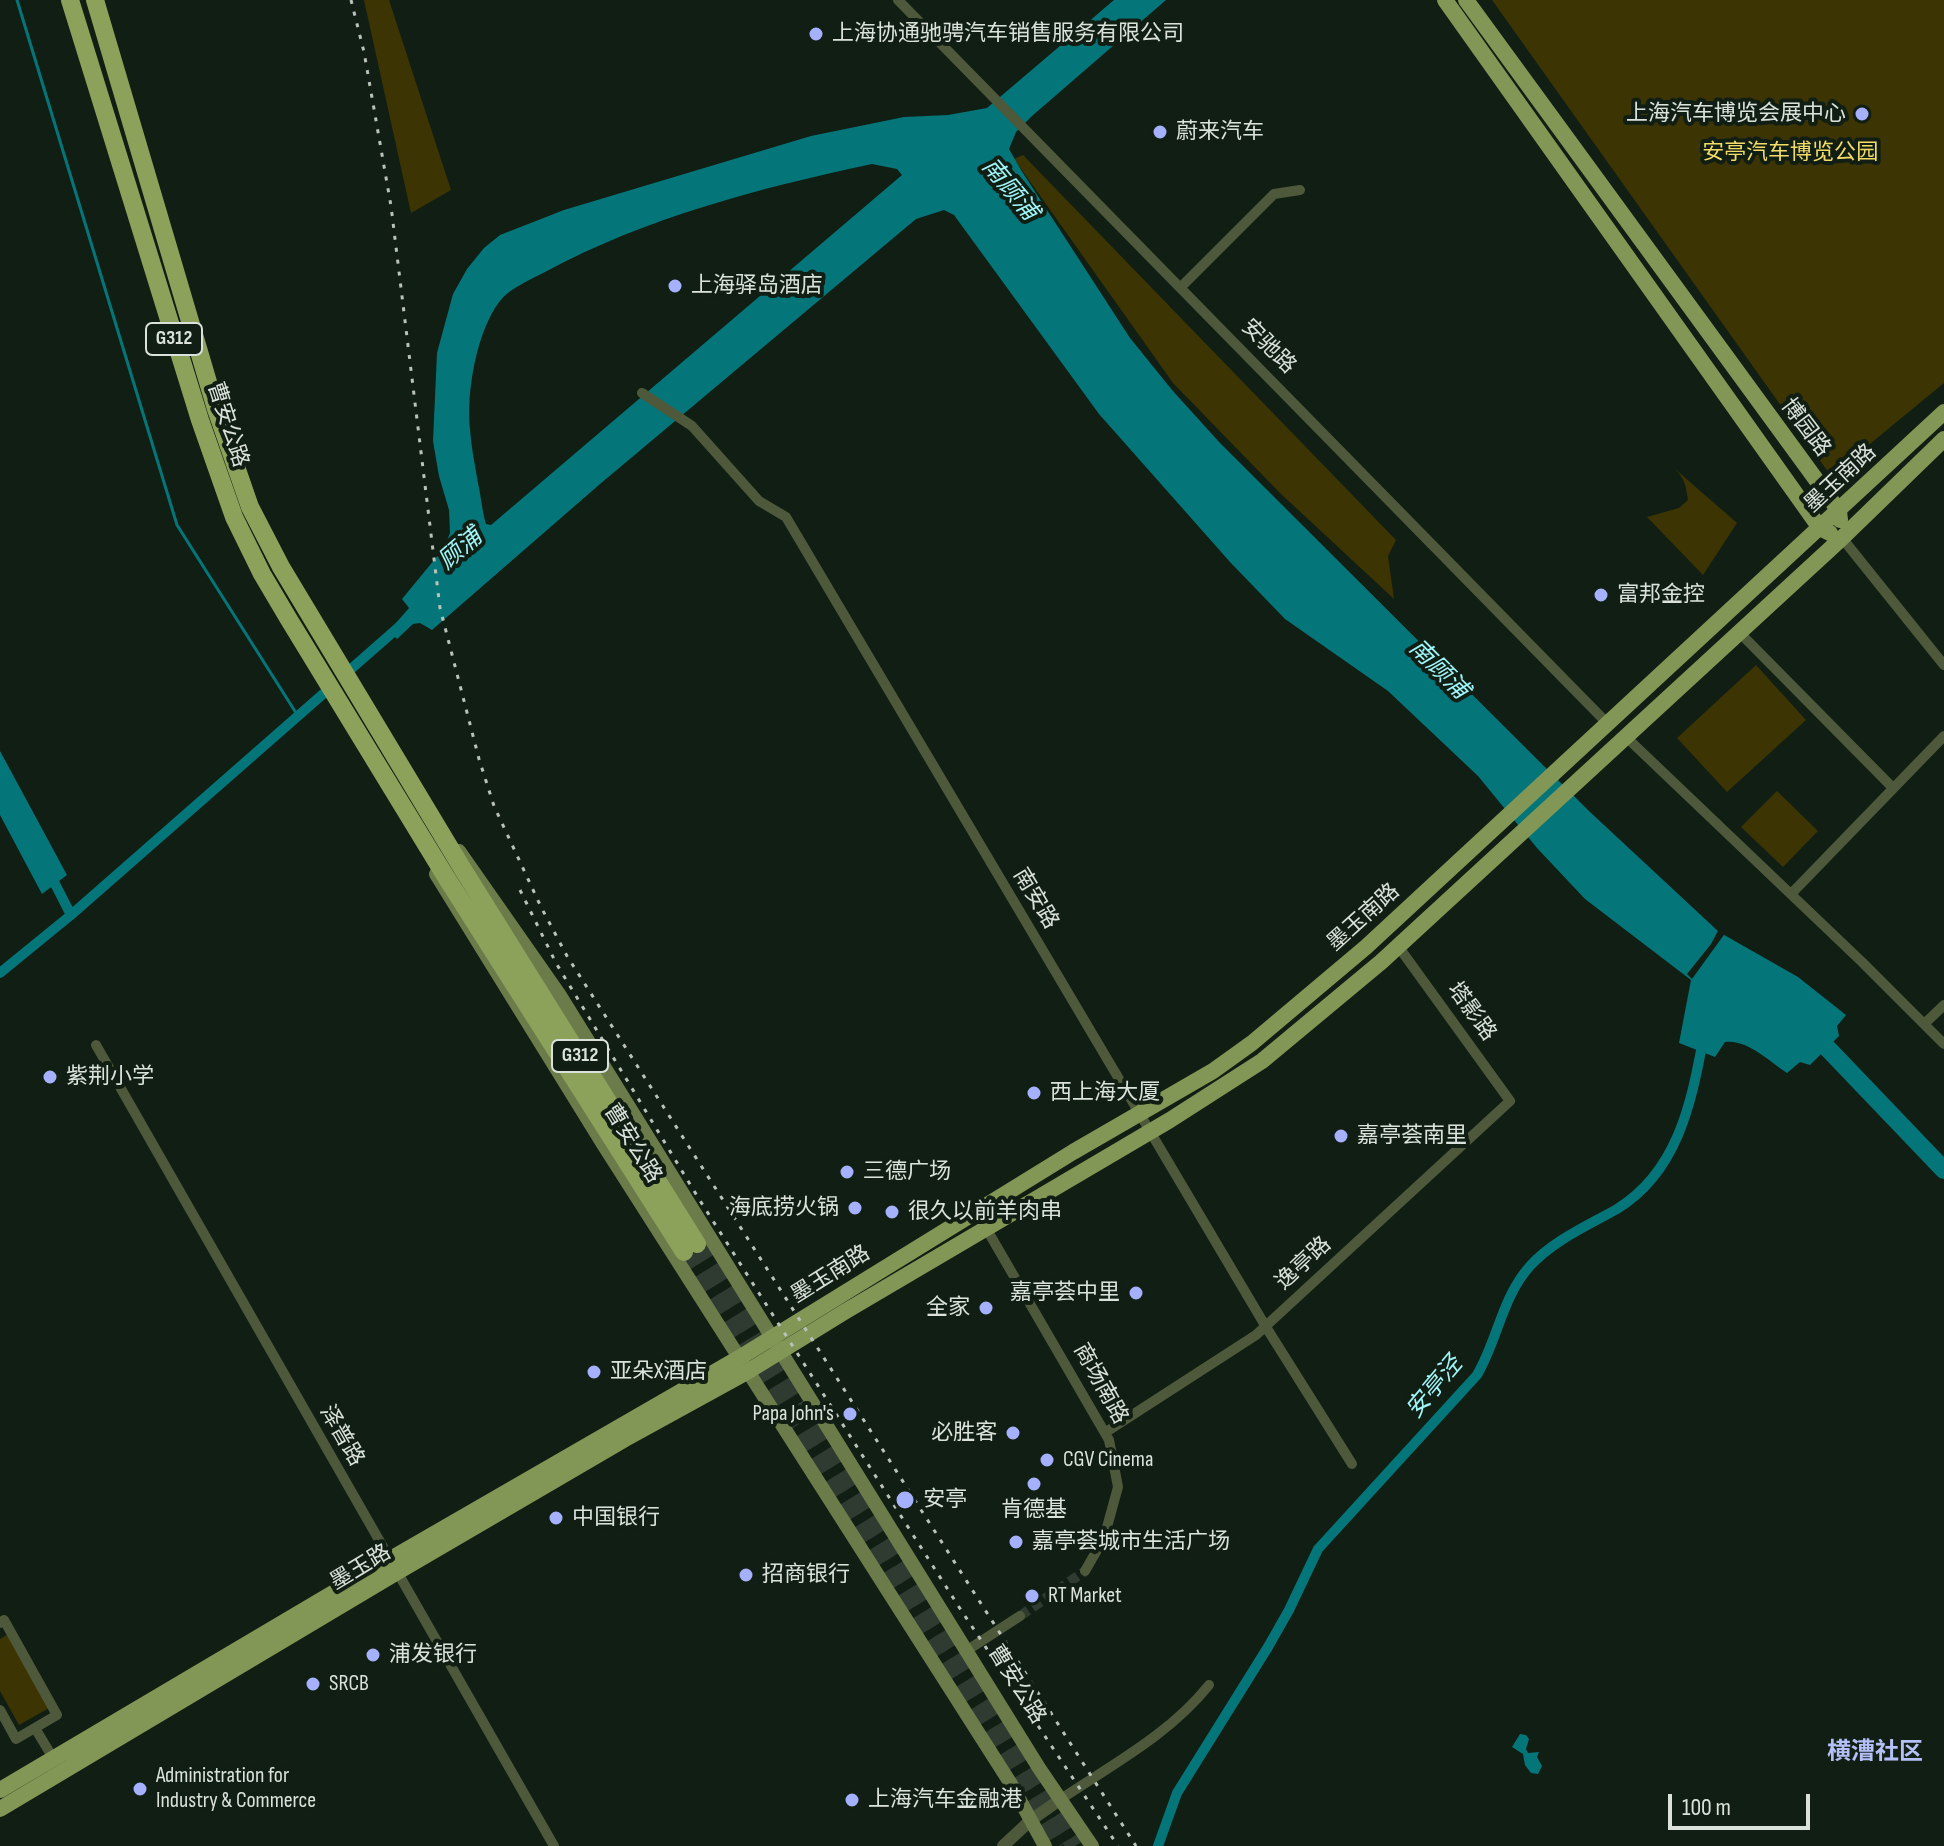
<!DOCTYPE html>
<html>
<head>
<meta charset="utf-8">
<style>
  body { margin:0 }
  #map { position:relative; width:1944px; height:1846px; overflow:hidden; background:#111e13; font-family:"Sofia Sans Condensed",sans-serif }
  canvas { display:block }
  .scale { position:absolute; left:1668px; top:1794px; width:142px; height:36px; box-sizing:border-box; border:4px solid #dae2db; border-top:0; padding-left:10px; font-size:24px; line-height:28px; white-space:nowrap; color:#dae2db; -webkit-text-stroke:6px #111e13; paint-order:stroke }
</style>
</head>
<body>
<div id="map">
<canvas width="1944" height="1846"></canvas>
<div class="scale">100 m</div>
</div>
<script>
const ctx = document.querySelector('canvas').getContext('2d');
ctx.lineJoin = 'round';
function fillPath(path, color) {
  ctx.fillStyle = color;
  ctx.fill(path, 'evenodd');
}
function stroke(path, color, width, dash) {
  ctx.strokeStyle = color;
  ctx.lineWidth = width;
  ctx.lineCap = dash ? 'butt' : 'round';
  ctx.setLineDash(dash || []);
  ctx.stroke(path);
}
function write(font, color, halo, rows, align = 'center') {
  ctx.font = font + ' "Sofia Sans Condensed","Noto Sans SC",sans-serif';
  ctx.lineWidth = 8;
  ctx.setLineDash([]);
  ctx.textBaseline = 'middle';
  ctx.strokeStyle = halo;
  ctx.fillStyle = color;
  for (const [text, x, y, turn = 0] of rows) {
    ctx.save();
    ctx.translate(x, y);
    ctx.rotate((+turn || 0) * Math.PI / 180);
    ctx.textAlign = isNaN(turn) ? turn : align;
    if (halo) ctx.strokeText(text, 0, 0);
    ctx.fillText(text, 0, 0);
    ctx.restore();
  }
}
fillPath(new Path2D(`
  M364,0h25l62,190 -40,23z
  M1492,0h452v383l-113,93z
  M1023,155l373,385 -8,16 6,43 -114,-106 -107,-110 -159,-224z
  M1674,468l63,55 -34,52 -56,-58 32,-9 9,-8c-2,-13 -3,-22 -14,-32z
  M1756,665l50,55 -79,72 -50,-54z
  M1777,791l41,40 -35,36 -42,-40z
  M8,1634l41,74 -30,17 -19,-34v-52z`), '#3d3403');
fillPath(new Path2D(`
  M1114,0h52l-134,116 -16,16 -7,17 12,21 109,168 42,52 48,53 370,369 129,120 79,45 48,38 -9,11 2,10 -29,29 -10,-3 -13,11c-18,-12 -40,-34 -62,-31l-10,15 -36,-14 12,-63 -106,-81 -48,-51 -59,-72 -90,-85 -103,-72 -55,-57 -131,-148 -145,-199 -10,-5 -28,9 -316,265 -168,146 -12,-7 -7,1 -16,15 -8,-8 20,-23 -7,-9 42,-51 6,-15 -1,-23 -10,-34 -6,-35 4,-88 16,-59 14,-25 17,-21 16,-13 64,-25 247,-74 93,-19 44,-2 39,-7zM872,164l25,5 5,6 -411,350 -5,-1c-4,-13 -5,-28 -8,-41 -3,-18 -7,-36 -8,-54 -4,-37 7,-99 30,-128 10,-13 30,-21 45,-29 102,-55 215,-84 327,-108z
  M0,751l67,124 -25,19 -42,-79z
  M1520,1734l6,1 3,4 -3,10 2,4 11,-1 -2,5 5,9 -4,8 -7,-1 -6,-8 -2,-11 -11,-7z`), '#04767a');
fillPath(new Path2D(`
  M1720,927l6,5 -34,47 -5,-5 24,-30z`), '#111e13');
stroke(new Path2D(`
  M17,0l160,525 121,191`), '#04767a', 3);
stroke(new Path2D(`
  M343,676l57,-50
  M50,874l21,41
  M0,973l71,-58 260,-228
  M1158,1846l19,-53 91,-146 21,-37 29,-61 159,-174c21,-36 25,-78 53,-109 24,-26 57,-40 87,-57 60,-37 74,-104 86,-169`), '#04767a', 10);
stroke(new Path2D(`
  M1812,1032l132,138`), '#04767a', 18);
stroke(new Path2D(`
  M1020,1616l65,-45`), '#2f3b31', 10, [10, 5]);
stroke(new Path2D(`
  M697,1244l378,602
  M684,1252l376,594`), '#2f3b31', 18, [18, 9]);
stroke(new Path2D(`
  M898,0l709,723
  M1181,287l93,-93 26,-4
  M642,393l50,33 67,75 27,16 480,810 86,137
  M1842,538l102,127
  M1739,632l154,156
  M1625,736l237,226 82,82
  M1791,894l153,-158
  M1924,1024l20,-19
  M96,1045l458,801
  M986,1228l123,212 9,47 -14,51 -19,33
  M1106,1432l150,-97 254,-234 -112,-155
  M0,1623l4,-3 53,95 -41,24 -16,-29
  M966,1651l54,-35
  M35,1728l18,30
  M1061,1799c52,-35 109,-65 148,-114`), '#4e583a', 10);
stroke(new Path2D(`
  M1003,1846l28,-26 30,-21`), '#4e583a', 12);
stroke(new Path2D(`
  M459,851l100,143 480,774 53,78
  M436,874l167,270 408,640 34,62`), '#6b7b4a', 14);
stroke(new Path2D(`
  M1445,0l375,528 10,5
  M1466,0l373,511 1,9
  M0,1790l389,-230 350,-202 334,-206 140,-81 39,-28 114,-96 578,-535
  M0,1809l396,-236 229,-134 122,-67 99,-61 324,-191 92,-59 119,-99 461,-424 102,-99`), '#829656', 16);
stroke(new Path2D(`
  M70,0l130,420 34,97 28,57 26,44 158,259 238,375
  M95,0l121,409 34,98 31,60 181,301 235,376`), '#8ca25b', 18);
stroke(new Path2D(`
  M351,0l13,52 27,154 49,402 39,151 15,47 47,101 26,49 569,890
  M520,890l36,73 143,236 260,408 159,239`), '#bac2bb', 3, [4, 8]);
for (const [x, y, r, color] of [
  [816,34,8,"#a5b1fc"],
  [1862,114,8,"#a5b1fc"],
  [1160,132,8,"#a5b1fc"],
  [675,286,8,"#a5b1fc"],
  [1601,595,8,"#a5b1fc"],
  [50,1077,8,"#a5b1fc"],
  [1034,1093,8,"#a5b1fc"],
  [1341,1136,8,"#a5b1fc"],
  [847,1172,8,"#a5b1fc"],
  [855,1208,8,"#a5b1fc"],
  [892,1212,8,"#a5b1fc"],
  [1136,1293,8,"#a5b1fc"],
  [986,1308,8,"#a5b1fc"],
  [594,1372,8,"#a5b1fc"],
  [850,1414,8,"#a5b1fc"],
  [1013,1433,8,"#a5b1fc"],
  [1047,1460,8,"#a5b1fc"],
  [1034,1484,8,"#a5b1fc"],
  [905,1500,10,"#a5b1fc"],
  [556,1518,8,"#a5b1fc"],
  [1016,1542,8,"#a5b1fc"],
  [746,1575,8,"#a5b1fc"],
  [1032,1596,8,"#a5b1fc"],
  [373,1655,8,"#a5b1fc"],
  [313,1684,8,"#a5b1fc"],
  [140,1789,8,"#a5b1fc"],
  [852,1800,8,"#a5b1fc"]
]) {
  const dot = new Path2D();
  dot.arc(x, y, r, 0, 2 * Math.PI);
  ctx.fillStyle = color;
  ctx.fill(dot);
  stroke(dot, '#111e13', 3);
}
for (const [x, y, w] of [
  [174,339,56],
  [580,1056,56]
]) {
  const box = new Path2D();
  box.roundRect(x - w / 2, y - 16, w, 32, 6);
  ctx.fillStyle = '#111e13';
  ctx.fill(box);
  stroke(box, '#dae2db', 2);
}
write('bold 20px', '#dae2db', null, [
  ["G312",174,339],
  ["G312",580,1056]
]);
write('22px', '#dae2db', '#111e13', [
  ["上海协通驰骋汽车销售服务有限公司",832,34],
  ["上海汽车博览会展中心",1846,114,"right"],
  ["蔚来汽车",1176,132],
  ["上海驿岛酒店",691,286],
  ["富邦金控",1617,595],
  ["紫荆小学",66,1077],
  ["西上海大厦",1050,1093],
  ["嘉亭荟南里",1357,1136],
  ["三德广场",863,1172],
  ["海底捞火锅",839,1208,"right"],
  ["很久以前羊肉串",908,1212],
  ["嘉亭荟中里",1120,1293,"right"],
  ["全家",970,1308,"right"],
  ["亚朵X酒店",610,1372],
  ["Papa John's",834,1414,"right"],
  ["必胜客",997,1433,"right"],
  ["CGV Cinema",1063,1460],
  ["安亭",923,1500],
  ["肯德基",1034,1510,"center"],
  ["中国银行",572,1518],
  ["嘉亭荟城市生活广场",1032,1542],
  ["招商银行",762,1575],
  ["RT Market",1048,1596],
  ["浦发银行",389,1655],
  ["SRCB",329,1684],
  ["Administration for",156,1776],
  ["Industry & Commerce",156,1801],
  ["上海汽车金融港",868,1800]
], 'left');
write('22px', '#f3db67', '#111e13', [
  ["安亭汽车博览公园",1790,153]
]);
write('22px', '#dae2db', '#111e13', [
  ["安驰路",1268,347,45],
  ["曹安公路",227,425,72],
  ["博园路",1805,428,53],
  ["墨玉南路",1841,479,-43],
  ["南安路",1035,899,59],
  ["墨玉南路",1364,918,-42],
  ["塔影路",1471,1012,54],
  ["曹安公路",632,1144,58],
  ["逸亭路",1304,1264,-43],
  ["墨玉南路",831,1275,-32],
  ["商场南路",1100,1384,61],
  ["泽普路",341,1436,60],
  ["墨玉路",361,1568,-31],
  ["曹安公路",1016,1685,58]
]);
write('italic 24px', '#a0f6fa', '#111e13', [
  ["南顾浦",1009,190,50],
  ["顾浦",461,550,-41],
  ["南顾浦",1438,670,45],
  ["安亭泾",1435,1388,-50]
]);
write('bold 24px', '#b4bff7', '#111e13', [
  ["横漕社区",1875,1753]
]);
</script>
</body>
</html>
